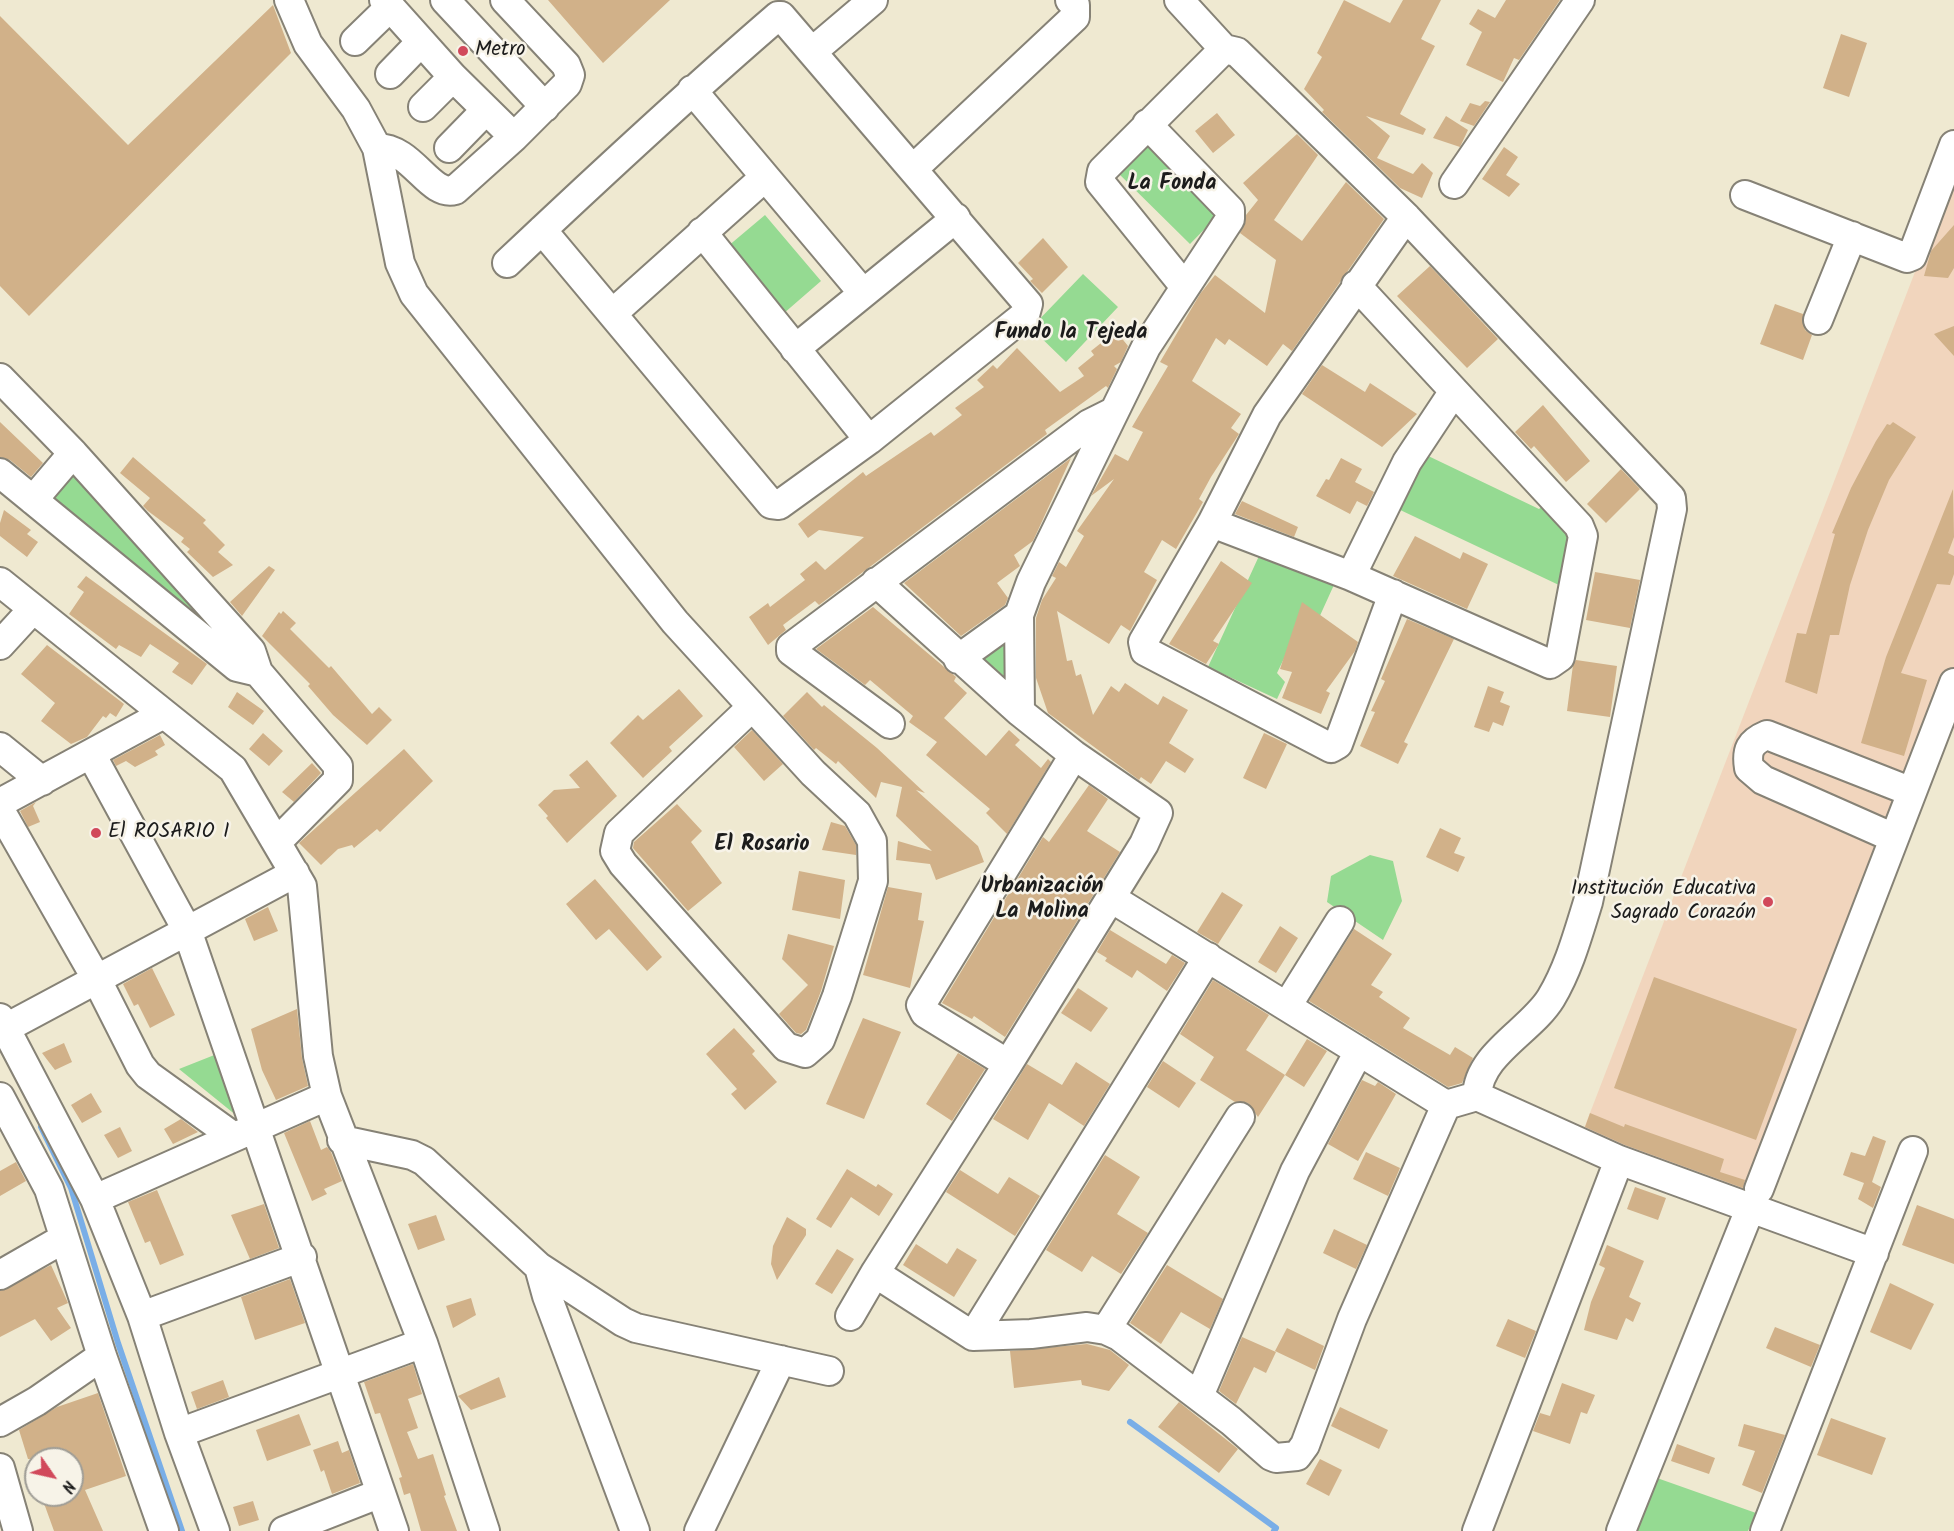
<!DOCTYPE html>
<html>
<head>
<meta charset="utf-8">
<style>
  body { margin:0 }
  #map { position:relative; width:1954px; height:1531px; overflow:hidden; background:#efe9d1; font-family:Kalam,sans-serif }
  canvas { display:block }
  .north { position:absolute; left:24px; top:1447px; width:60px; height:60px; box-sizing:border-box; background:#f7f3e8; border:2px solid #9f9d96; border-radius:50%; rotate:124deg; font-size:16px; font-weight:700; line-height:24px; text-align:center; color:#1c1c1c }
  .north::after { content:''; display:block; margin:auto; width:21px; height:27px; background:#d1495b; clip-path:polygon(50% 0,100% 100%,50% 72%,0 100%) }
</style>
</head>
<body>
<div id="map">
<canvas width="1954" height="1531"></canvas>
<div class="north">N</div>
</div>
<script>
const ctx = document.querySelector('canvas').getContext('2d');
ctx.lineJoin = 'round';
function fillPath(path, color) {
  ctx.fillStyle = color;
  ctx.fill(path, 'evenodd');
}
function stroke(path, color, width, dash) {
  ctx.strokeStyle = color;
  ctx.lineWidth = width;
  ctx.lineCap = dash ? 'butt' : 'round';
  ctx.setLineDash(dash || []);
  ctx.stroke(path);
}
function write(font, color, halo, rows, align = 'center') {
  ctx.font = font + ' Kalam,sans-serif';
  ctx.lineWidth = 5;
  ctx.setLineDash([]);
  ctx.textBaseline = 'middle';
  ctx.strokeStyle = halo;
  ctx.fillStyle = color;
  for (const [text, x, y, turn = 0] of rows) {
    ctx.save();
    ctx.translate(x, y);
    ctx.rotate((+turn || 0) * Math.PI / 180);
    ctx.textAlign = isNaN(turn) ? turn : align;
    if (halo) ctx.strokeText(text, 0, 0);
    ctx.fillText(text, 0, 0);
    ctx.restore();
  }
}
fillPath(new Path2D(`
  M1954,171v502l-206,528 -165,-70z`), '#f1d5bd');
fillPath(new Path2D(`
  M1156,124l77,76 -43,44 -77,-76z
  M765,215l56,66 -38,33 -56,-67z
  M1083,274l35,33 -52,55 -35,-34z
  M1422,453l117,56 10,-9 25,29 -13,57 -165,-78z
  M71,466l168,184 -196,-157z
  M1270,532l73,33 -25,55 -13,-5 -28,58 8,9 -8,17 -69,-32z
  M1010,627l3,57 -29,-25 1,-10z
  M1370,855l23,6 9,40 -19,39 -56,-38 4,-26z
  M227,1050l10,66 -58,-47z
  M1657,1478l99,35 -8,18h-112z`), '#95da92');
stroke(new Path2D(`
  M41,1127l30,61 47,155 64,188
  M1130,1422l146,106 -2,3`), '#79aee7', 6);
fillPath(new Path2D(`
  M548,0h122l-67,63z
  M1344,0l46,23 13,-23h38l-20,39 14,7 -35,68 26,15 -3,6 -57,-19 24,20 -13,22 36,16 9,-11 11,10 -11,25 -22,-10 -78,-76 2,-2 -20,-21 18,-32 -5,-4z
  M1506,0h54l-41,60 -5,-2 -11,24 -37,-17 16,-33 -13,-8 9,-15 17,9z
  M273,5l18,48 -262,263 -29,-30v-270l128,129z
  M1841,34l26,9 -18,54 -26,-9z
  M1485,101l5,1 -16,24 -14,-5 10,-18 10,3z
  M1217,113l18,22 -22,18 -18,-22z
  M1446,116l22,14 -8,17 -27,-9z
  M1297,134l21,21 -44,65 28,21 44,-59 38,37 -92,132 -9,-7 -16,22 -38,-27 -4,6 -9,-7 -24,43 49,33 -10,14 8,6 -28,43 -12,22 4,3 -27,47 -14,-9 -18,32 13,8 -27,51 -9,-6 -12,19 -52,-33 10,50 5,-1 4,16 5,-2 12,41 18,-29 8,6 6,-9 33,22 5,-9 25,14 -19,33 25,16 -9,14 -19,-12 -15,23 -10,-7 -2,3 -91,-67 -12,-35v-60l6,-18 14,-22 -4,-2 7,-14 7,5 18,-31 -7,-5 37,-52 -23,17 24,-42 13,7 15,-29 -11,-5 36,-61 -8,-4 40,-68 15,-19 50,38 11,-53 -36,-27 6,-18 12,-15 -15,-17z
  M1504,147l14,10 -12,18 14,9 -11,13 -27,-18z
  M1954,225v43l-6,10 -24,-2 7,-25z
  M1043,238l25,29 -26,26 -12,-12 3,-2 -15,-16z
  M1430,266l68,73 -31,29 -70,-72z
  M1775,304l28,10 2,16 7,5 -9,25 -43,-16z
  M1954,326v30l-20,-22z
  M1116,331l12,15 -7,16 -7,4 3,3 -9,19 -2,-2 -61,44 2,4 -228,171 -4,-4 -32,24 3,5 -18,15 -19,-28 19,-14 2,4 35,-27 -5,-6 16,-13 9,9 39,-33 -45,-7 -11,8 -10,-14 65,-52 3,4 65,-44 3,4 28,-21 -7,-7 29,-21 -7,-7 16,-15 4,4 20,-21 43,44 24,-16 -6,-8 16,-13 -3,-4z
  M1322,365l43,27 5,-9 47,31 -35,33 -80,-53z
  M1543,405l47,56 -24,21 -32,-36 -3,3 -16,-17z
  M0,422l43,41 -12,14 -21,-17 -10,-3z
  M1893,422l23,15 -27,43 -21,50 -18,55 -11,50h-9l-13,59 -32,-12 12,-49 9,1 29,-100 -3,-1 19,-45 25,-47 11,-17 3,1z
  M133,457l73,63 -3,3 22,22 -7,7 15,13 -20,12 -26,-25 3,-3 -9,-7 3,-4 -36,-27 -5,-5 7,-8 -30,-25z
  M1071,458l-38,83 -19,14 6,11 -23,17 11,15 -3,7 -44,31 -57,-53z
  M1341,458l21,11 -7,13 19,10 -7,14 -10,-5 -7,13 -34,-18 10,-17 3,1z
  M1621,469l19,20 -34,34 -19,-19z
  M1953,489l1,48 -6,16 6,3v18l-4,11 -13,-1 -36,89 26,7 -23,76 -43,-13 25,-86z
  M1242,501l56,26 -4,10 -59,-23z
  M4,510l27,20 -4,4 11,8 -11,15 -27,-21v-13z
  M1415,536l45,23 3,-7 25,12 -21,45 -74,-33z
  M1221,561l31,22 -39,58 6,3 -13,20 -37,-20z
  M269,566l6,4 -33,46 -12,-14z
  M1595,572l45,8 -10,48 -44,-8z
  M86,576l121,88 -15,21 -20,-13 7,-9 -29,-19 -9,13 -22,-12 -3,4 -47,-35 15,-22 -7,-5z
  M1302,602l56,40 -3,9 -29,40 4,2 -9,21 -39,-16 10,-26 -12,-3z
  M873,607l83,70 -2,4 13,12 -23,25 42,38 23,-26 11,10 -5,5 26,23 7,-9 3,3 -44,72 -21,-21 4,-4 -64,-54 11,-13 -28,-20 4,-6 -43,-36 -5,5 -49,-36z
  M283,611l13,12 -6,6 39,39 2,-2 41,48 7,-7 13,13 -25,25 -34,-30 -25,-29 2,-2 -48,-48 17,-24 2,2z
  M1407,619l47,20 -50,103 4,2 -10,20 -38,-18 15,-34 -4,-1 14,-30 -4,-2z
  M47,645l77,59 -8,13 -6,-4 -4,5 -3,-2 -16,21 -16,7 -30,-23 14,-18 -34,-29z
  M1576,660l41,6 -7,51 -43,-6 6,-46z
  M1488,686l16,6 -4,10 10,4 -7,20 -10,-4 -4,10 -15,-5z
  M679,689l24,27 -34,31 3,4 -29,27 -33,-35 28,-28 5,5z
  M237,692l27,19 -11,14 -25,-18z
  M807,692l15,15 2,-2 53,43 48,45 -9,-3 62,56 6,16 -48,18 -6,-16 -34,-4 2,-19 34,10 -36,-35 6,-29 -21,-5 -5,16 -38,-37 -2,3 -20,-16 -2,2 -31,-34z
  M752,730l31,34 -19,17 -30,-34z
  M263,733l20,18 -14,15 -20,-17z
  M1264,733l23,11 -21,45 -23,-11z
  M160,735l5,10 -10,6 3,4 -23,12 -9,-6 -10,5 -3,-6z
  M404,749l29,32 -53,51 -3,-3 -23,19 -2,-3 -14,4 -17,16 -22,-22z
  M587,760l30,36 -50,47 -21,-25 2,-2 -10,-11 16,-15 26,-2 -11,-13z
  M312,763l9,10 -27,29 -12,-10z
  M1089,785l19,14 -21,32 33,21 -115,185 -31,-21 -2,3 -30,-16 101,-166 6,5z
  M36,802l-3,4 7,16 -12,5 -8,-16z
  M677,804l25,27 -11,11 31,41 -34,28 -55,-63 1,-6z
  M831,822l14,4 11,19v10l-34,-5z
  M1440,828l21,10 -7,15 11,4 -7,15 -32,-15z
  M799,871l46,9 -5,39 -48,-9z
  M595,879l67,78 -15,14 -38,-42 -13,11 -30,-36z
  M888,887l34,6 -4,27 6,1 -14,67 -47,-13z
  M1222,892l21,13 -25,39 -21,-12z
  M268,907l10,24 -24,10 -9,-22z
  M1280,926l18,12 -22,35 -18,-11z
  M1354,929l38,25 -21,31 12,7 -4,5 31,21 -7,10 47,27 5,-8 18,11 -11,25 -14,4 -139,-86z
  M1110,930l56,34 6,-9 13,8 -18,28 -30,-21 -5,8 -27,-17 2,-3 -10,-6z
  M788,934l46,12 -13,45 -15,39 -5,4 -5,-1 -17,-19 29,-29 -26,-26z
  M152,968l23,47 -25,13 -12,-24 -4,2 -11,-22z
  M1654,977l143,52 -41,111 -142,-52z
  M1213,980l56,35 -23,35 39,25 -27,42 -10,-14 -13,-1 -35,-22 14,-23 -34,-23z
  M1078,988l30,20 -17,24 -30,-19z
  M297,1009l5,49 6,28 -32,14 -14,-30 -11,-41z
  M863,1018l38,14 -37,87 -38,-15z
  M734,1028l21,23 -3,3 25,28 -32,28 -14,-16 6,-5 -31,-35z
  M1307,1039l20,12 -23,36 -19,-12z
  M64,1043l8,19 -17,8 -13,-17z
  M958,1053l27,16 -33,52 -26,-17z
  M1163,1061l33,22 -17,25 -32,-21z
  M1076,1062l34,22 -26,42 -35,-23 -21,37 -35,-21 34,-55 35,21z
  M1362,1080l13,6 3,-4 18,12 -38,67 -30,-17z
  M91,1093l11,19 -20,11 -11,-18z
  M1590,1113l34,14 1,-3 99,35 -4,13 25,8 -2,8 -118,-43 -40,-18z
  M181,1119l17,13 -25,12 -9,-15z
  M310,1121l11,29 6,-3 4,5 11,29 -18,8 3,5 -15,7 -28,-68z
  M120,1127l12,24 -14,7 -14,-23z
  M1873,1136l13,5 -14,41 9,5 -8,21 -15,-9 6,-16 -21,-8 8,-23 14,4z
  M1366,1152l34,16 -12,28 -35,-17z
  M1105,1155l35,22 -23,37 31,19 -27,41 -29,-18 -10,16 -36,-22z
  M16,1162l10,19 -26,15v-25z
  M847,1169l29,18 2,-3 15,10 -14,22 -28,-19 -20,31 -15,-9z
  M960,1170l38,24 11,-17 31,19 -25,40 -69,-44z
  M1635,1187l31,11 -8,22 -31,-11z
  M157,1190l27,65 -24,10 -10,-24 -5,2 -17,-41z
  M264,1204l15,44 -29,11 -19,-44z
  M1917,1205l37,14v45l-52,-19z
  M436,1215l9,25 -27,10 -10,-26z
  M787,1217l19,12v6l-29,45 -6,-16 2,-18z
  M1334,1229l33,16 -11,24 -33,-16z
  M916,1244l31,20 10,-16 20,12 -23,37 -51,-32z
  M1607,1245l37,16 -15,36 12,6 -8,19 -7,-4 -9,22 -33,-10 7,-28 14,-34 -6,-3z
  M837,1249l17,10 -22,35 -17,-10z
  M51,1265l17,38 -11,5 14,20 -20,13 -16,-22 -35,18v-46z
  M1167,1265l56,34 -13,30 -29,-17 -20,32 -31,-21z
  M290,1279l15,44 -50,17 -14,-43z
  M1890,1283l44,21 -23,46 -41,-18z
  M471,1298l5,17 -23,13 -7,-22z
  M1508,1319l28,12 -11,27 -29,-12z
  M1775,1327l45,18 -9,22 -45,-19z
  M1287,1328l37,18 -9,24 -40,-19z
  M1242,1337l34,15 -10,21 -12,-6 -18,37 -17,-13z
  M1087,1344l23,6 19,15 -20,26 -27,-6 -1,-5 -67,8 -4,-37z
  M413,1364l9,30 -14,5 10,29 -11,4 11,27 15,-5 13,41 -2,1 13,35h-36l-11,-38 -6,2 -5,-17 3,-1 -22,-64 -5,1 -11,-32z
  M499,1377l7,20 -35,13 -13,-14z
  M223,1380l6,17 -32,12 -6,-17z
  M1562,1383l33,12 -8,19 -6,-2 -11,32 -37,-13 7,-18 10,3z
  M98,1393l28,83 -41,14 18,41h-49l-13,-36h31v-36h-44l-9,-29 38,-23z
  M1179,1402l59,47 -19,24 -61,-46z
  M1340,1407l48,23 -9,19 -48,-23z
  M299,1414l12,31 -44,16 -11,-31z
  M1831,1418l55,20 -14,37 -55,-20z
  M1744,1424l41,11 -23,58 -20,-8 13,-34 -17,-5z
  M338,1441l4,12 7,-3 11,33 -28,11 -8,-24 -3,2 -8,-22z
  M1677,1444l38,14 -6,16 -38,-13z
  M1320,1459l22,11 -13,26 -23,-12z
  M253,1501l6,19 -20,6 -6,-19z`), '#d1b189');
const minor = new Path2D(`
  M289,0l19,44 48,65 21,39 23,115 14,31 261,328 138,151 44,41 15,27 1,40 -36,115 -17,44 -15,13 -19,-6 -163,-183 -8,-13 4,-18 133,-126
  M384,0l69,77 61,60
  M445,0l100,107
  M1179,0l45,49 13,3 169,165 265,281 1,11 -84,393c-10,32 -19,66 -37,96 -20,33 -73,56 -74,98
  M355,41l35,-34
  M813,51l60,-51
  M390,74l31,-32
  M692,90l171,203
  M423,107l30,-30
  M377,148c36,0 52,49 78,42l59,-53 53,-53 3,-9 -4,-10 -61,-65
  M449,148l37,-38
  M913,169l162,-152v-12l-5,-5
  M1454,184l126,-184
  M1745,195l162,63 5,-2 42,-111
  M702,232l167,208
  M507,263c89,-84 178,-167 271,-247h3l247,288 -3,11 -156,125 -90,65 -8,-1 -229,-274
  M1185,287l-85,-105 2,-11 122,-122
  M613,313l152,-136
  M1818,320l34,-84
  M795,349l161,-131
  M0,378l73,75 178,198 7,21 80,94v14l-60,61
  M0,473l237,194 21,5
  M33,500l40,-47
  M1212,523l139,53 199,88 10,-7 23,-121 -4,-10 -223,-241
  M1351,576l56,-114 47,-71
  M0,582l233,187 69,117 16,170 9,40 96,247 62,188
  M876,582l144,130 54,43 84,58 -14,31 -136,220 -83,-51 -4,-8 153,-250
  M1393,594l-55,150 -7,4 -186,-97 -2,-9 69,-119 55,-108 139,-198
  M0,645l33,-36
  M958,659l61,-44
  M1020,712l-1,-97 12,-33 115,-235 84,-128v-9l-83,-86
  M890,724l-99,-73v-4l298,-223 24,-12
  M0,747l42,34
  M91,754l96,176 207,601
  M0,803l162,-88
  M0,810l96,168 44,87 8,10 86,62
  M1894,838l-131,-58 -14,-12c-3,-18 1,-26 18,-33l145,57
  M1111,898l335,207 31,-9 142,64 255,93
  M1287,1006l53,-85
  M0,1018l95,181 47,117 37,117 36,98
  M6,1028l289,-155
  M0,1097l49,92 53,167 62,175
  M342,1140l70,15 12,6 115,106 84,55 13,6 193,43
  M1759,1189l195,-506
  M95,1199l232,-103
  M539,1267l8,29 88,235
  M875,1273l98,63 58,-2 56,-7 19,3 13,6 112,85 40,35 5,2 21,-2 8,-11 47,-126 94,-214
  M0,1275l63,-36
  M142,1316l160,-59
  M850,1316l25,-43 133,-209
  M1106,1330l134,-213
  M973,1336l235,-379
  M1199,1396l96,-225 64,-120
  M0,1422l37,-21 65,-45
  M179,1433l244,-90
  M0,1468l18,63
  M284,1531l97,-38
  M699,1531l82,-171
  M1477,1531l142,-371
  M1621,1531l129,-322
  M1765,1531l148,-380`);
stroke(minor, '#868276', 32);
stroke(minor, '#fff', 28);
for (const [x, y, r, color] of [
  [463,51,6,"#d1495b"],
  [96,833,6,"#d1495b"],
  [1768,902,6,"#d1495b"]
]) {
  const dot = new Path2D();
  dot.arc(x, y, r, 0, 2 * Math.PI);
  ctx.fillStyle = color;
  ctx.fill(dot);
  stroke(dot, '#f7f3e8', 2);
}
write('21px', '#1c1c1c', '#f7f3e8', [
  ["Metro",475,51],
  ["El ROSARIO I",108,833],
  ["Institución Educativa",1756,890,"right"],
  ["Sagrado Corazón",1756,914,"right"]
], 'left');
write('bold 22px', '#1c1c1c', '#f7f3e8', [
  ["La Fonda",1172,185],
  ["Fundo la Tejeda",1071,334],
  ["El Rosario",762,846],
  ["Urbanización",1042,888],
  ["La Molina",1042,913]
]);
</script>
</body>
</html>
